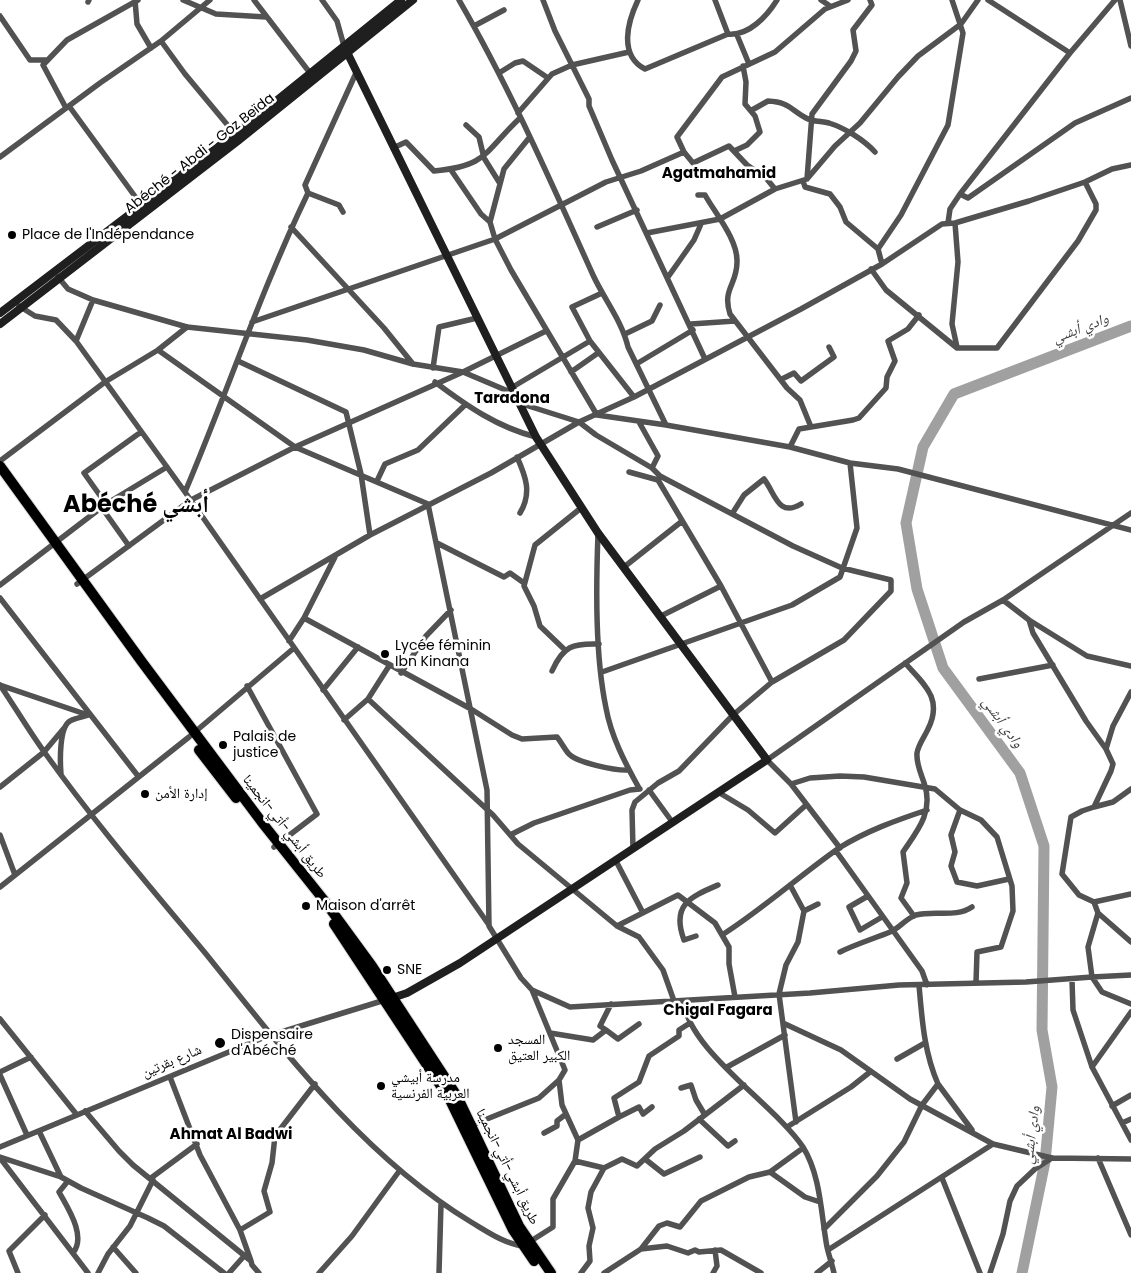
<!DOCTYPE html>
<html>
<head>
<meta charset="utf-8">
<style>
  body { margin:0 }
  canvas { display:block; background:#fff }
</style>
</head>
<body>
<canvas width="1131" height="1273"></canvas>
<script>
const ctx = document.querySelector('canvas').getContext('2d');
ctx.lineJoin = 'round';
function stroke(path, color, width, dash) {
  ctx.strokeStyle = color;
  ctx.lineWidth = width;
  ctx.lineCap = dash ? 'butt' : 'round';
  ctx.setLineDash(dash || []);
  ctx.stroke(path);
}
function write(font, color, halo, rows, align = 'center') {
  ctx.font = font + ' Poppins,"Noto Naskh Arabic",sans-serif';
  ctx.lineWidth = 5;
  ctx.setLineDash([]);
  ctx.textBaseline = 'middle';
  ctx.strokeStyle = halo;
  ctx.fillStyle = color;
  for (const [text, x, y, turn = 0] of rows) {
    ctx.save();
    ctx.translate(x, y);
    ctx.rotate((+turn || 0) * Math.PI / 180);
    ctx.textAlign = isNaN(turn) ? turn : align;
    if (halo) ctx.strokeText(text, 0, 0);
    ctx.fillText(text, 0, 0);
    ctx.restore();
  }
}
stroke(new Path2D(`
  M1022,1273l23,-111 7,-75 -10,-57 2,-184 -24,-73 -77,-105 -26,-79 -11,-66 17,-76 31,-53 177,-68`), '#a0a0a0', 11);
const highway = new Path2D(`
  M0,466l142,196 122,163 59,74 49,67 85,130 62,130 32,47
  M199,750l37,48
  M334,924l116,176 63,130 21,31`);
stroke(highway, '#dbdbdb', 12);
stroke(new Path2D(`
  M135,0l2,24 14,24
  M183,0l33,14 50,3
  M254,0l56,73
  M322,0l15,21 7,25
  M459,0c51,88 92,182 134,275 11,24 29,46 35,72l38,78
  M543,0l12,31 34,68v7l23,54 93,199
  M638,0c-10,21 -20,55 7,69l83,-35c21,2 39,-18 49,-34
  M715,0l13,34
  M821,0l9,6
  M988,0l82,53
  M1120,0l11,46
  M88,2l1,-2
  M0,16l30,44h17
  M474,26l30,-16
  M737,35l12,29
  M161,41l24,33 50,60
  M499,73l16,-10 8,-2 25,17
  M69,106l73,100
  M66,108l-23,-43 24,-25 71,-40
  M752,110l16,-9c21,1 23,9 38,17 7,4 16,3 23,5 16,5 35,17 46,29
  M518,113l34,-39 20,-9 57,-13
  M466,125l13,12 5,21 15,24
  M529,138l-25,31 -14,53 5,17 16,31 86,145 69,10 124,22 60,16 48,6 233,61
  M393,148l13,-6 28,29c54,-5 50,-19 86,-53
  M734,151l13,-6 13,-13 -5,-16 -10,-12 1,-22 -3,-16
  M0,157l100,-74 61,-42 49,-41
  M451,170l30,44 9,8
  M807,179l5,-65 39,-53 5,-10 -3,-21 19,-25 -2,-5
  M803,181l2,6 25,7 10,13 6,15 32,27 4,15
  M775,189l-9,-11 -19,-13 -18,-19 -36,17 -9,-11 -7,-15 45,-60 53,-25 50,-43 23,-9
  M308,193l31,12 4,7
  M960,194l8,4 107,-75 56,-25
  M698,195h7c10,18 33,45 32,67 0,23 -15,27 -7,52l57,74 13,12 11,27
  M948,223l2,-14 10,-15 110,-141 45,-53
  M955,223l3,39 -6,62 5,23
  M291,227l93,101 29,36
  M597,227l40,-17
  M647,233l73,-14 55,-30 32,-10 28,-33 25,-23 38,-46 20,-21 43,-32 17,-24
  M878,249l23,-34 47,-90 15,-92 -11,-33
  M871,269l15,21 71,58h40l81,-107 18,-31v-6l-11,-22
  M58,277l10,12 25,11 94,27 120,13 57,10 49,14 50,8 52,22
  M668,277l26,-37 7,-16
  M602,293l-30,14 18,34 44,56
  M19,306l16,10 21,4 20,21 109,151 304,433
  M252,322l243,-83 111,-57 35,-11 43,-19
  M691,324l44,-3
  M625,334l27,-13 8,-16
  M76,341l17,-41
  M158,350l137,97 133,57 59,286 2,136 32,52 11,12 38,17 240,-14 89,-8 127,-3 66,-5 -4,-30 10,-34 -4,-11 -15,-7 -17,-21 9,-57 11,-6 12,-4 17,-36 2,-7 -7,-15 7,-23 18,-34
  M238,361l108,51 15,62 9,61
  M638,363l55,-33
  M433,368l6,-41 38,-9
  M571,372l27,-19
  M782,379l12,-6 7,8 33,-24 -5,-10
  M435,382c32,24 62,45 101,55
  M511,388l79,-47
  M519,403l60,19 17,13 56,33 8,8 133,70 49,22 49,12v11l-47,49 -72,42 -39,33 -54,56 -21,12 -23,19 -3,8 1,39
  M639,422l19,34 -6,12
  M790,447l9,-18 54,-9 6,-2 27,-30 1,-11 8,-16 -7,-20 20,-12 11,-14
  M517,457c9,20 15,36 3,56
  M0,461l105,-79 53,-32 29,-23
  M629,472l29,8
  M660,476l-2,4 63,106 51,96
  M377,481l8,-17 33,-14 47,-45
  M185,492c42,-99 76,-202 123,-299l-3,-8 51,-112
  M106,504l-22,-31 57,-41
  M102,508l27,38
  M732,514l12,-19 20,-16c11,14 14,39 37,25
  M598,533c-2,54 -3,122 8,175 5,28 19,55 33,80
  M437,543l67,34 6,-4 14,10
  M624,567l57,-45
  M77,584l114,-84 104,-53 168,-75 83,-41
  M0,585l106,-81 61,-37
  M0,598l138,178
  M260,599l110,-64 121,-62 88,-51 55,-25 167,-88 81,-45 60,-40 13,-1 74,-22 56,-19 27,-13 19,-4
  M1003,600l26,20 4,13 53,88 20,28
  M661,616l60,-30
  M304,618l167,91 41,26 10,4 35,-2c4,5 7,11 11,16 8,10 49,18 61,17
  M1029,620l58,36 44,10
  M289,641l15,-23 31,-61
  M565,650l-25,-24 -6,-20 -10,-20 11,-41 46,-37
  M905,663c20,22 38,36 23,66 -3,7 -10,16 -11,24 -1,12 5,22 8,33 8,27 -8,45 -22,66l4,31 -6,15 13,18
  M552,671c11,-25 21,-28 47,-27
  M602,672l190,-67 48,-28 17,-49 -7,-65
  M401,673l25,-37 25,-26
  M979,679l74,-14
  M0,685c15,22 29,46 45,68 50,70 106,135 161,201 78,97 157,202 265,268 17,10 32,21 52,24l30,-19v-28l22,-38 3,-21 41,-23 -5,-19 25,-16 10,-26 30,-20v-6l11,-7
  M0,685l88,30
  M247,686l70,128 -43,33
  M323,690l35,-43
  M368,699l21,-33
  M344,720l24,-21 125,116 25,29 99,82 22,11 24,33 11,31
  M61,774c-1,-12 -2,-47 9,-53 5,-3 13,-4 19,-6
  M791,784l19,-6 30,-2 24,1 71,12 25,21 21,10 16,17 15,49 1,25 -12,36 -24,5 -1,31
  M0,787l44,-35 21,-25
  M649,790l24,33
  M718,792l30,18 27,23 31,-28
  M1094,807l19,-5 18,-13
  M960,810l-9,25 4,17 -4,14 6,16 20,4 32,-7
  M512,834l22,-11 96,-33 10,-1
  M0,835l15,40
  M840,848l-49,-64 -24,-24 197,-138 39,-22 128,-87
  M836,851l86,120 5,14
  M616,861l26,50
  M790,885l14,26 -6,31 -12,23 -7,29 17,128
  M0,887l189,-150 105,-89
  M868,896l-19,11 11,23 22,-13
  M1094,902l37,-8
  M804,911l14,-7
  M1098,913l33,29
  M617,926l61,-31 37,28 14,24v17l6,33
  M722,935c41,-26 77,-59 117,-87 27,-17 58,-28 88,-38
  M696,936l-12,4c-13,-35 6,-43 34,-55
  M840,952c16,-8 33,-13 50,-20 10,-4 15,-13 26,-17 18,-5 40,3 56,-8
  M1092,977l10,15 29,12
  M1092,977l39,-2
  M1072,980l1,30 19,57 39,73
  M532,990l33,80 -6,10 3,25 16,35
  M684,1001c3,48 91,104 119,146 18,29 18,68 24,100 2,9 5,17 7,26
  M0,1019l77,96
  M783,1023l58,27 69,49 83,45 -165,106
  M606,1030l12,9 21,-15
  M550,1033l43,7 13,-10 -6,-4 11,-22
  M897,1059l28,-16
  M727,1067l58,-32
  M1092,1067l39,-55
  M0,1072l31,-15
  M0,1075l27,60
  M170,1077l30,78 40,75 11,31
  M938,1084l34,46
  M681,1088l10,-3 5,15 9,15
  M1112,1106l19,-11
  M85,1111l34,40 14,14 118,96 1,4 7,8
  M619,1117l20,-10 4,7 9,-7
  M699,1119l29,27 7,-5
  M1122,1123l9,-4
  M472,1125l67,-27 20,-18
  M787,1127l64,-40 19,-15
  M39,1131l22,46
  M544,1133l13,-7v-5l9,-7
  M993,1144l59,14 79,1
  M0,1147l265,-110 120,-37
  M0,1157l61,20 20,11 67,30 16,8 60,47
  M0,1158l88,115
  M1098,1158l33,77
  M645,1159l19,15 36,-17
  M575,1161l29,7
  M770,1172l35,25 15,5
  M151,1178l46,-34
  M942,1178l38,95
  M68,1181l-9,11c8,15 28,44 14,61
  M824,1229l53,-53 27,-34 18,-37 16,-21c-14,-32 -16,-65 -19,-99
  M240,1230l30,-18 -6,-21 8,-28 3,-27 40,-52
  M113,1247l23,26
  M641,1249l26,-3 21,7 7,-3 4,2 22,-2 40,23
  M18,1273l-9,-22 36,-36
  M98,1273l10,-19 22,-28 23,-46
  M229,1273l16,-18
  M319,1273l33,-37 48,-66
  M439,1273l2,-69
  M581,1273l9,-12 -1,-15 4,-18 -5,-20 3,-16 13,-24 18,-9 15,7 18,-17 29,-18 60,-46
  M604,1273l37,-24 18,-23 8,-3 13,4 21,-26 48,-24 21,-5 33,-24
  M713,1273l4,-7 -2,-16
  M817,1273l15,-12
  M990,1273l13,-39 7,-33 7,-15 18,-17 17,-11`), '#525252', 5.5);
stroke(new Path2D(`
  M344,46l192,391 62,96 169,227 -307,203 -53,30 -18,6
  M0,313l235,-179 166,-134
  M0,324l239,-184 174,-140`), '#1f1f1f', 8);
stroke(highway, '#000', 10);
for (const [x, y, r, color] of [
  [12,235,5,"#000"],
  [385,654,5,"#000"],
  [223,745,5,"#000"],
  [145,794,5,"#000"],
  [306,906,5,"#000"],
  [387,970,5,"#000"],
  [220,1043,6,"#000"],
  [498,1048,5,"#000"],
  [381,1086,5,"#000"]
]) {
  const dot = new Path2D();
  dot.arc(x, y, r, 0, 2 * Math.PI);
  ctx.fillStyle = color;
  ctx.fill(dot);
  stroke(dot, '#fff', 2);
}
write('14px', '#000', '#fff', [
  ["Abéché - Abdi - Goz Beïda",200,154,-38],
  ["طريق أبشي-أتي-انجمينا",284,827,52],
  ["شارع بقرتين",172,1062,-23],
  ["طريق أبشي-أتي-انجمينا",507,1167,64]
]);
write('14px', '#000', '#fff', [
  ["Place de l'Indépendance",22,235],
  ["Lycée féminin",395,646],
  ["Ibn Kinana",395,662],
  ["Palais de",233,737],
  ["justice",233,753],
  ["إدارة الأمن",155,794],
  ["Maison d'arrêt",316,906],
  ["SNE",397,970],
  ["Dispensaire",231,1035],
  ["d'Abéché",231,1051],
  ["المسجد",508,1040],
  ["الكبير العتيق",508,1056],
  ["مدرسة أبيشي",391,1078],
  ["العربية الفرنسية",391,1094]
], 'left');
write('bold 15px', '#000', '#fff', [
  ["Agatmahamid",719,174],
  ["Taradona",512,399],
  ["Chigal Fagara",718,1011],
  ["Ahmat Al Badwi",231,1135]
]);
write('italic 15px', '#414141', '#fff', [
  ["وادي أبشي",1081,329,-21],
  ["وادي أبشي",1002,723,54],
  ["وادي أبشي",1032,1135,-83]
]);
write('bold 24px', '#000', '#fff', [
  ["Abéché أبشي",136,506]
]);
</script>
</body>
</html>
